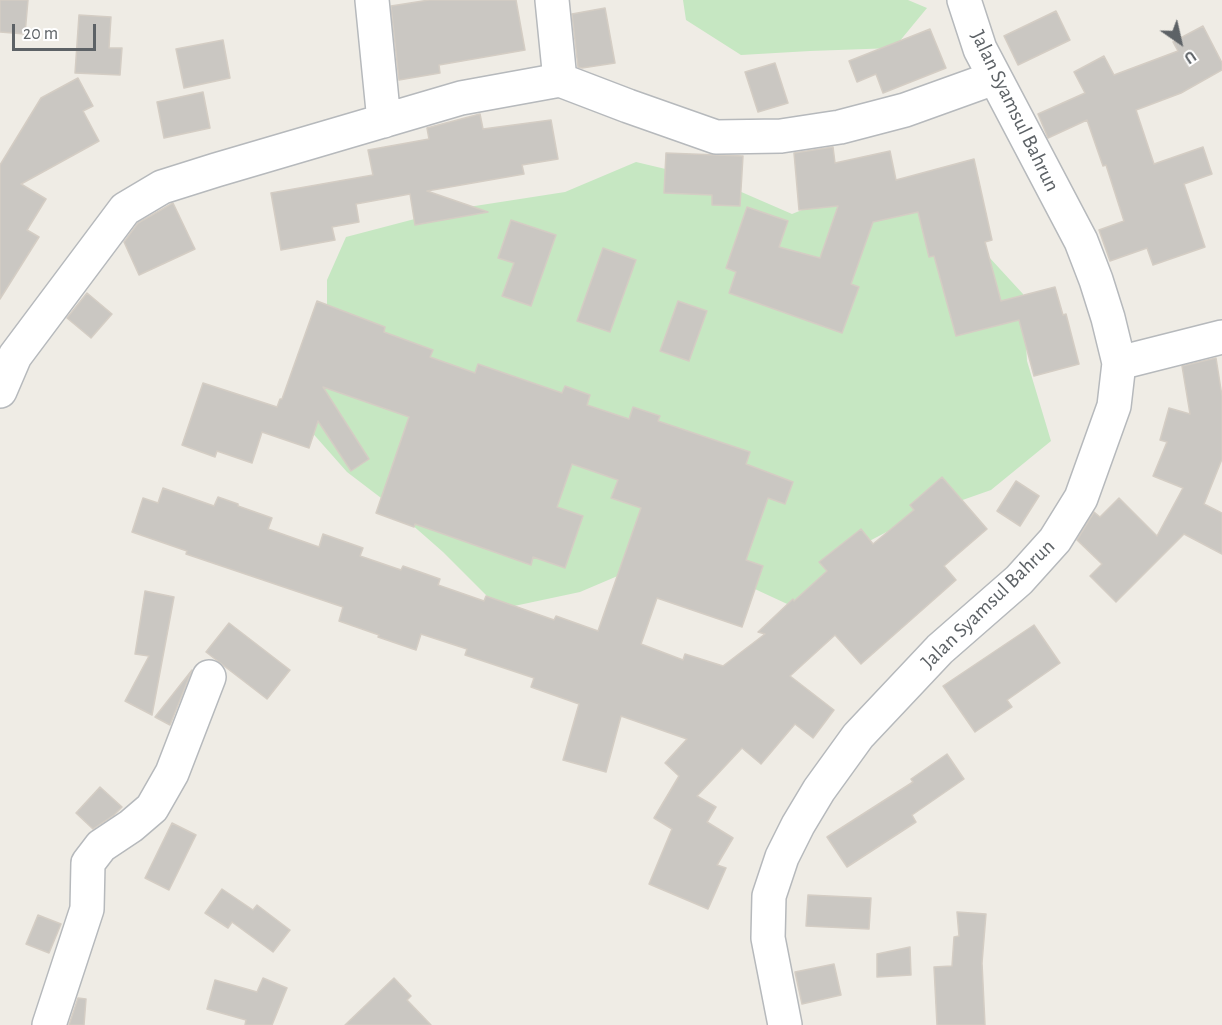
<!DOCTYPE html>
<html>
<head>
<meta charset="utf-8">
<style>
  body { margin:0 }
  #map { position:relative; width:1222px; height:1025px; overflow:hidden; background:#efece5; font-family:"Alegreya Sans",sans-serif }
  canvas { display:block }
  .north { position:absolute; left:1150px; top:12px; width:60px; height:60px; -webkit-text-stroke:4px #fff; paint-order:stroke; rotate:146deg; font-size:16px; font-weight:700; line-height:24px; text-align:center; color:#5d6266 }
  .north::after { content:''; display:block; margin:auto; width:21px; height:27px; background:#5d6266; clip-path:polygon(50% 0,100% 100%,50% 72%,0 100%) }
  .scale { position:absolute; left:12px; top:24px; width:84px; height:27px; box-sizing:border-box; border:3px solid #5d6266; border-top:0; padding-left:8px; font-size:18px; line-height:21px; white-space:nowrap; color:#5d6266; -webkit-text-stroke:4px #fff; paint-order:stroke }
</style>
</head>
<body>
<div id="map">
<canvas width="1222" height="1025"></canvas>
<div class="north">U</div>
<div class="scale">20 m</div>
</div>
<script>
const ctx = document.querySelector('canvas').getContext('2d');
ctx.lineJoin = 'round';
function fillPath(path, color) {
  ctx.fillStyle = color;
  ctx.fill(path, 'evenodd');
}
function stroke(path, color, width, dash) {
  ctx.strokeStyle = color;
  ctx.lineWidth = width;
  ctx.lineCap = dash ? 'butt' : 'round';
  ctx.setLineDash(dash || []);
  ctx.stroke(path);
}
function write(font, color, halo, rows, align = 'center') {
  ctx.font = font + ' "Alegreya Sans",sans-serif';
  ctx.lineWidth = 4.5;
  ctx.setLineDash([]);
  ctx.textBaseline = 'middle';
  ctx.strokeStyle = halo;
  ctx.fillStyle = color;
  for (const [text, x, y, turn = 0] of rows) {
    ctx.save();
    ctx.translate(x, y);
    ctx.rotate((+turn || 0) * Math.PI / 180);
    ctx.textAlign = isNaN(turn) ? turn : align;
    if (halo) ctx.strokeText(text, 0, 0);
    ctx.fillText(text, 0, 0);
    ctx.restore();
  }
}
fillPath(new Path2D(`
  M683,0h225l19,8 -33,40 -84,3 -69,4 -55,-35z
  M636,162l80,19 76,33 87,-35 75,40 69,75 4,67 24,80 -60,49 -74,26 -80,42 -39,51 -54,-25 -117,-12 -47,20 -80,17 -57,-57 -58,-51 -38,-29 -54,-61 34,-95v-36l19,-43 103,-27 116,-18z`), '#c6e7c2');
const building = new Path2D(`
  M0,0h28l-3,34 -25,-2z
  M429,0h87l9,50 -86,15 1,8 -41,7 -8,-74z
  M605,8l10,55 -33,5 -4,-1 -6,-53z
  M1056,11l14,29 -52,25 -14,-29z
  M79,15l32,2 -2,31h13l-2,27 -45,-2z
  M1203,26l19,37v7l-41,23 -45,17 18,54 49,-17 9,27 -28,10 21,63 -52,18 -6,-17 -37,13 -11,-31 25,-9 -18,-56 -3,1 -16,-46 -39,18 -10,-24 47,-21 -11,-21 30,-16 10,19 64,-24 -5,-9z
  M930,29l16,39 -63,25 -7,-19 -19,8 -8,-21z
  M223,40l7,38 -46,10 -8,-39z
  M775,63l13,40 -30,9 -13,-40z
  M78,78l15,28 -10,5 16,30 -78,43 25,15 -19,31 12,7 -39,62v-134l41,-67z
  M203,92l7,36 -46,10 -7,-36z
  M480,114l3,15 68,-9 7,39 -36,6 2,9 -97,17 61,21 -73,13 -5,-31 -54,10 3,18 -27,5 3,13 -54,10 -10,-57 102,-18 -5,-25 61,-11 -2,-11z
  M833,147l2,16 55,-12 6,29 78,-21 18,81 -7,2 16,59 54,-14 8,28 3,-1 13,50 -45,12 -15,-56 -63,16 -22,-80 -5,1 -11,-45 -45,10 -22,62 8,3 -17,46 -113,-40 7,-21 -10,-4 21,-61 41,14 -9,26 41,11 18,-52 -39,4 -5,-57z
  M666,153l77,3 -3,50 -28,-1v-10l-48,-2z
  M173,203l22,46 -56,26 -15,-33 14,-19z
  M511,220l45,15 -25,71 -29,-10 12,-33 -16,-5z
  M603,248l33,12 -26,72 -33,-11z
  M87,293l25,21 -21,24 -24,-20z
  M317,301l68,26 -1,5 49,18 -3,7 45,16 3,-9 84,29 3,-7 25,9 -3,10 42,14 4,-12 27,9 -2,5 92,31 -4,12 47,18 -8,22 -17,-6 -22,62 17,6 -21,61 -85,-29 -16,46 42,16 2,-6 38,12 42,-32 -7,-2 35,-33 1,2 33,-30 -8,-9 42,-33 12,15 41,-34 -4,-5 32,-28 45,52 -43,37 12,14 -95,84 -26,-29 -45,41 44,34 -21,28 -18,-14 -34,40 -19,-16 -45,48 19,11 -9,15 26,16 -16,27 9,3 -18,41 -59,-25 23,-55 -18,-11 25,-42 -14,-13 22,-24 -66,-23 -15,56 -43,-12 16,-56 -48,-17 3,-9 -69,-23 2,-6 -46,-15 -5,16 -38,-13 1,-2 -40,-14 4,-14 -157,-53 1,-3 -55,-19 11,-34 15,5 5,-15 51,18 4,-9 20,7v2l34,12 -4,11 51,18 4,-13 40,14 -3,8 41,14 2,-4 37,13 -2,6 46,16 2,-5 68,24 2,-4 42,15 43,-123 -30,-10 7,-18 -46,-16 -15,43 26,9 -18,52 -32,-11 -2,8 -116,-41 -1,3 -38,-14 33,-96 -86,-30 46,72 -18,12 -33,-50 -9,27 -47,-16 -10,31 -35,-12 -2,6 -33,-12 21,-62 74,24 3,-8h2z
  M678,301l29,10 -18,50 -29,-10z
  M1216,358l6,38v63l-18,45 18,9v41l-38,-20 -68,68 -26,-26 12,-12 -25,-24 17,-28 6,5 19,-19 38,38 26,-48 -30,-12 14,-34 -7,-2 9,-32 21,6 -8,-48z
  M1016,481l23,15 -19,30 -23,-15z
  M145,591l29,6 -22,118 -27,-14 24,-45 -14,-2z
  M229,623l61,47 -23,29 -61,-47z
  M1034,625l26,38 -53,37 5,7 -37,25 -32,-46z
  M192,670l-22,55 -15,-8z
  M947,754l17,25 -52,36 4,7 -69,45 -20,-30 86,-55 -2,-3z
  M100,787l22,20 -8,8 -21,14 -17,-16z
  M172,823l24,12 -27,55 -24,-12z
  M222,889l31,21 4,-5 33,25 -17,22 -41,-30 -4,6 -23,-15z
  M808,895l63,3 -2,31 -63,-3z
  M957,912l29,2 -4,49 3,62h-48l-3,-58 18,-1 2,-29 5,-1z
  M38,915l23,9 -12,29 -23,-9z
  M910,947l1,28 -34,2v-23z
  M834,964l7,31 -39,9 -7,-32z
  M263,978l24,10 -15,37h-27l1,-5 -39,-11 8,-29 42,12z
  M394,978l17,18 -4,4 24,25h-86z
  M78,998l8,1 -2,26h-15z`);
fillPath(building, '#cac7c2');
stroke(building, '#d4cdc4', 1.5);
const minor = new Path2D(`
  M372,0l12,121
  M552,0l8,80
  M1119,363l103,-26
  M0,391l15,-35 110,-147 37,-22 54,-17 245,-72 99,-18 68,26 88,31 65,-1 59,-9 65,-17 89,-32
  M49,1025l38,-116 1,-46 13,-17 30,-20 21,-18 20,-35 37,-96
  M785,1025l-17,-87 1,-42 13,-39 16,-32 21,-35 39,-54 82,-87 79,-69 36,-40 26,-42 33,-92 5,-43 -11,-45 -12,-38 -15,-39 -101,-192 -16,-49`);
stroke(minor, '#b6b9bc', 36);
stroke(minor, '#fff', 33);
write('21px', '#5d6266', '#fff', [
  ["Jalan Syamsul Bahrun",1015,111,64],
  ["Jalan Syamsul Bahrun",988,604,-44]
]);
</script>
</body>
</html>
